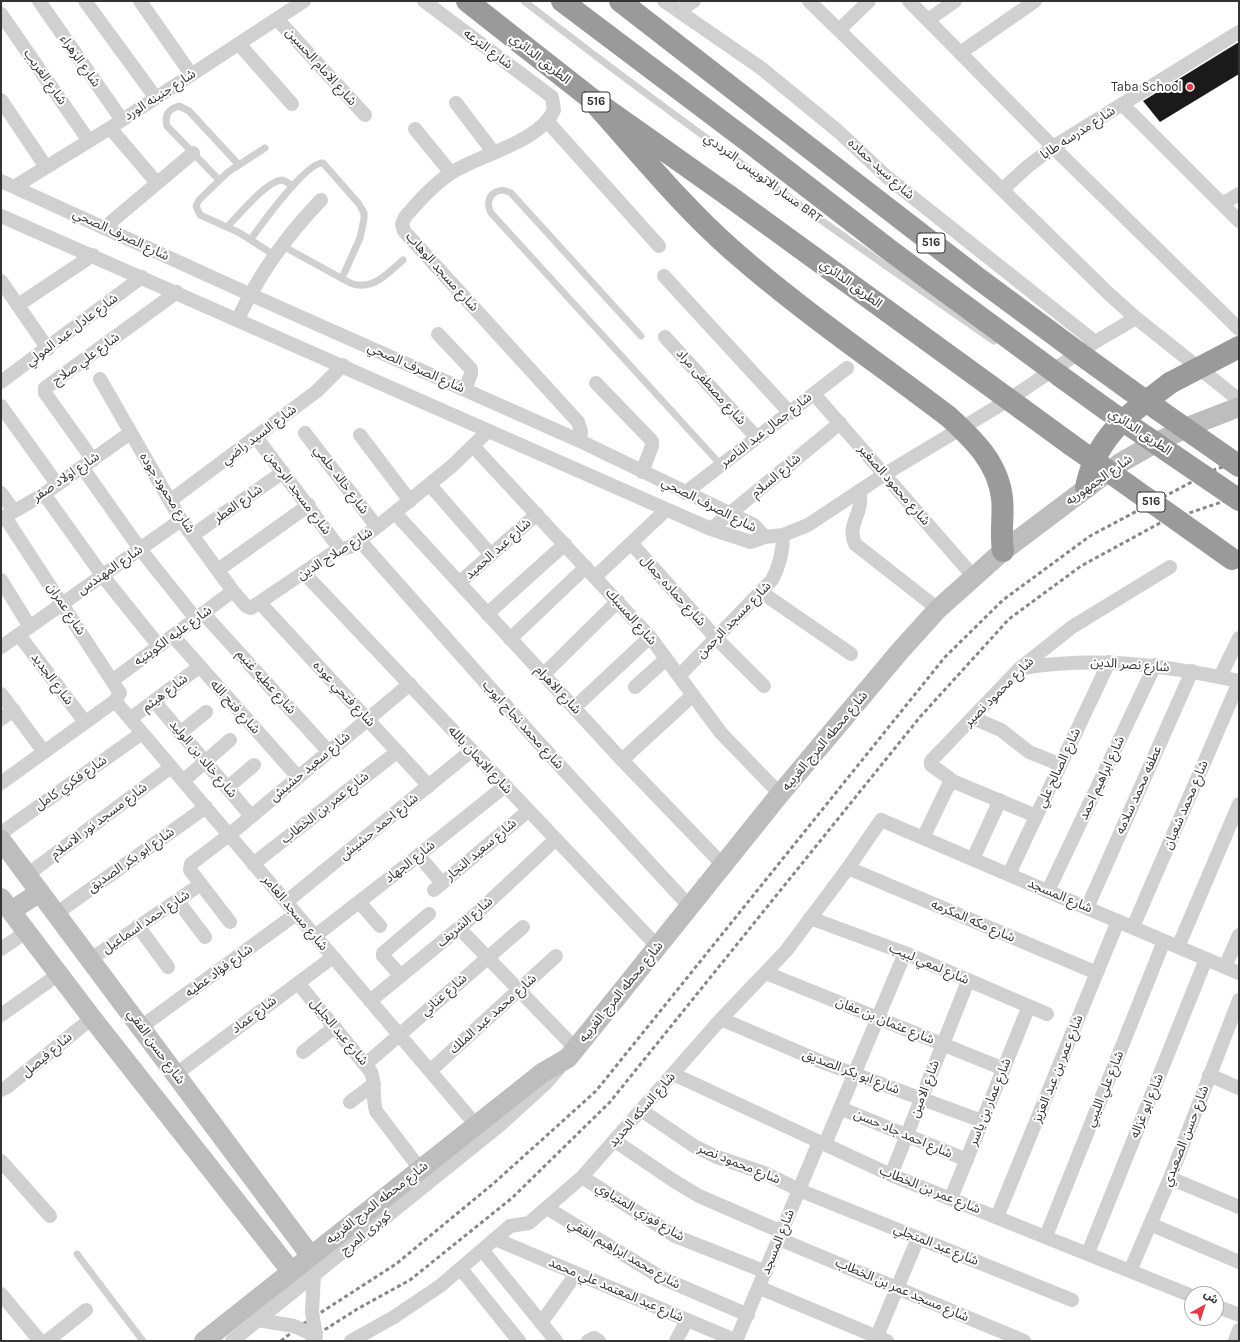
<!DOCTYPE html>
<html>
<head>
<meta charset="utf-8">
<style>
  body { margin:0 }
  #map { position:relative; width:1240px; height:1342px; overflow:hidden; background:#fff; font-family:Karla,"Noto Sans Arabic",sans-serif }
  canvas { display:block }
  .frame { position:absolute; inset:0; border:2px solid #333; pointer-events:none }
  .north { position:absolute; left:1184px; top:1286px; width:40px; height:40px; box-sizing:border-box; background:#fff; border:1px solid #adadad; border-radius:50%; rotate:39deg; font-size:11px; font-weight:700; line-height:16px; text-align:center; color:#333 }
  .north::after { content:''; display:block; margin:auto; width:14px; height:18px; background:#e63946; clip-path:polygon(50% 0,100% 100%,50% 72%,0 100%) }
</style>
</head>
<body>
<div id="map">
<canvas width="1240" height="1342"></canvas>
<div class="frame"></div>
<div class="north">ش</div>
</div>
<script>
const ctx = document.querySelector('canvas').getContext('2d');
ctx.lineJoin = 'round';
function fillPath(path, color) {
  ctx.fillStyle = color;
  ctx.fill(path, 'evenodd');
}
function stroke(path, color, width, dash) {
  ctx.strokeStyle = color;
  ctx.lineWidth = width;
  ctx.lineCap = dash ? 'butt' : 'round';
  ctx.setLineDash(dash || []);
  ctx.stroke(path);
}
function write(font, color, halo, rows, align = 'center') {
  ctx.font = font + ' Karla,"Noto Sans Arabic",sans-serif';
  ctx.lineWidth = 4;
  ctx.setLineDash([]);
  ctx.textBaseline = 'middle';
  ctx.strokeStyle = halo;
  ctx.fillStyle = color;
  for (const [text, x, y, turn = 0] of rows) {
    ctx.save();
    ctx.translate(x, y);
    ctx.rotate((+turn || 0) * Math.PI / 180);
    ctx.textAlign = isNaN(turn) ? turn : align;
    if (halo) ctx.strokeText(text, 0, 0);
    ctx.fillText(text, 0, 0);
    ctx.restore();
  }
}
fillPath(new Path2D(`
  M1239,42v32l-79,48 -17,-21z`), '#1a1a1a');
stroke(new Path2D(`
  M524,1c153,119 311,230 470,340
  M265,148l-37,24 -29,28 -3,6 4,9 40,18 34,22
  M219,180l-52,-54c-3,-11 2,-17 12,-20l10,5 49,53
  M228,226c11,-11 39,-46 55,-46l10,6
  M251,239c10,-14 56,-78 72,-76l36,41 5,9v6l-4,19 -18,40
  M281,245l69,38c22,9 38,-10 53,-23
  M641,336l-130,-143c-15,-8 -28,5 -20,20l230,252
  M77,1254l66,87`), '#d0d0d0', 7);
stroke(new Path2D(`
  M39,1l83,119
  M85,1l71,97
  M140,1l51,73
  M424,1l128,96 2,13c-14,32 -75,45 -103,63 -18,12 -32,28 -46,44l-3,7 2,7 174,191 3,9 -1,10
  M664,1l97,67 78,64 48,45 208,165
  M909,1l144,146 186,182
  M679,11l15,-10
  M1,14l88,127
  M277,19l88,96
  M928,20l27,-19
  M839,30l30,-29
  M239,44l53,60
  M960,53l75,-52
  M1,100l45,67
  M456,103l38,50
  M1122,104l117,117
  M547,121l112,125
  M110,128l47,55
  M415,129l36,44
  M1,181l248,113 331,147 174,84 11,12
  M14,187l96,-59 194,-127
  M1003,189l24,-22 26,-20 186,-115
  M1222,204l17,-10
  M1,216l710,313 40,13 14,-5 18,-2 25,-10 77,-51 120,-72 90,-60 41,-24 -27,-24 -300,-293
  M104,228l89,-75
  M664,276l126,137
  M1,281l47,68
  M18,305l75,-50
  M1136,318l103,82
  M238,319c21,-45 48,-83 83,-119
  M438,334l33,35v5l-6,15
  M665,337l92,101
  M100,379l81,141 52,71 13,15 5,2 86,-58 13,-3 27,-20 75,-61 36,-35
  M1,382l141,-105
  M596,383l56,58v5l-10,26
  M814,394l159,182
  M1,406l56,78
  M305,433l72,94
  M360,435l50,66
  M256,437l84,112
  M473,446l177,191 71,96 59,61
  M93,460l-48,-67v-5l132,-96
  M82,467l58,82 56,70
  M430,485l61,70
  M859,491c6,22 -13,32 -4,53l83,65
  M1,493l13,18
  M685,493l162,-125
  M44,494l58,81 57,71
  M171,500l146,-109 26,-26
  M395,513l227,247 101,105
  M1,519l43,-25 86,-61
  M711,529l129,-106
  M193,535l90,-63
  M360,541l179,202 151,164
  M631,543l85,95 48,48
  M218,570l91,-65
  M304,573l353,373
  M595,577l71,-67
  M1,580l29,47
  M459,583l78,-69
  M761,592l90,62
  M260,603l169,183
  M203,613l126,139
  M487,614l78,-70
  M19,635l66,87
  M173,636l125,141
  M510,639l76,-72
  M1,647l180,-127
  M1022,668c79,-12 140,-3 217,13
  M543,675l75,-74
  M679,676l93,-96c8,-15 11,-28 11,-45
  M1220,677l19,-39
  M113,680l120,-89
  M635,687l31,-28
  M1,694l43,58
  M115,701l361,424
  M154,701l97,115
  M574,708l76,-71
  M973,718l28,12 28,22 30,12
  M1,719l13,-9
  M130,719l69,-52
  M180,733l26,-21
  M622,760l71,-65
  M950,780l86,36
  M183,781l47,-41
  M1,783l114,-82 5,-8 -115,-176
  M227,788l27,-23
  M1,833l141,-100
  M923,838l27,-56 -1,-4 -18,-13v-4l88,-92 53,-42 98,-60
  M419,856l23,27
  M973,859l27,-59
  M253,864l144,-112
  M848,868l249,105
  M1009,874l100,-212
  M27,875l144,-108
  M434,890l94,-79
  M1048,891l107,-226
  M177,900l28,37
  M286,902l185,-151
  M359,902l21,24
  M1087,908l105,-237
  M57,913l149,-106
  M810,918l95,35 142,61
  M230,922l-40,-52 1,-6 38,-29 181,-151
  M138,926l30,41
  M1133,927l106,-245
  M459,928l116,120
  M315,936l85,-66 105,-84
  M1178,947l61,-143
  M1,949l25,-17
  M91,959l110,-75
  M1225,967l14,-32
  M766,973l238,96
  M401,976l-18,-20v-3l46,-39
  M298,983l73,89c5,13 1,26 5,39l44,58
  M370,1001l106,-87 80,-75
  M1,1015l58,-41
  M721,1019l101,43 160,59
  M141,1027l155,-113
  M303,1052l32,-25
  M366,1064l157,-137
  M430,1071l126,-115
  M176,1074l157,-117
  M673,1074l218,101 301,121
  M1209,1075l30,13
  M1,1090l6,-3 85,-69
  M350,1102l24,-18
  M840,1108l127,52
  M641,1110l53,36 23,11 50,17 32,16 273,110
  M615,1141l59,40 25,15 83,36
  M825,1144l80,-191
  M1,1161l49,55
  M891,1175l77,-194
  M582,1177l93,59 91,36
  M1170,1178l69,29
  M951,1198l78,-192
  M547,1208l115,70 86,37
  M997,1217l121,-296
  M1150,1224l89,38
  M1046,1236l118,-295
  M495,1239l242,102
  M779,1239l245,102
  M483,1251l73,90
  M1088,1253l118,-294
  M461,1269l58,72
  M1130,1271l40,-93 69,-178
  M760,1288l127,53
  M1,1294l39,47
  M1216,1306l23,9
  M541,1323l35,-49
  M47,1341l39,-31
  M232,1341l268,-216 45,-41 15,-17
  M351,1341l43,-24 46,-31 70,-60 19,-3 53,-46 139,-158 65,-68 62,-83 33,-48 358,153
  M588,1341l6,-3 5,3
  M676,1341l11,-21
  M736,1341l83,-199
  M875,1341l43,-103
  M1235,1341l4,-11`), '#d0d0d0', 14);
stroke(new Path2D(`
  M1,840l309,415
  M1,898l91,120 199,253
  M11,911l29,-19
  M204,1341l338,-268 26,-15 212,-264 120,-143 38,-42 65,-58 117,-88 37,-21 38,-18 44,-17`), '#bdbdbd', 20);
stroke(new Path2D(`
  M467,1l122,96 140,99
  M562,1l199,150
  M620,1l161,125
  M589,97c46,51 91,107 142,152 69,61 146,113 218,168 25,23 49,46 53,81 2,18 -2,35 1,53
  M1083,356l47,34
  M1060,376l47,34
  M1022,409l48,35
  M1086,487c11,-53 44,-73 84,-104`), '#9a9a9a', 22);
stroke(new Path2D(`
  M281,1341l19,-15 96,-62 98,-81 102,-92 349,-434 58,-57 87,-64 126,-67 23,-7
  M307,1341l52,-33 51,-28 102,-82 98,-96 310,-385 89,-98 72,-53 79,-43 79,-27`), '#888', 3, [4, 3]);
stroke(new Path2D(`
  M314,1275l-2,37 4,24
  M258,1320l36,6 22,10`), '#d0d0d0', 14);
stroke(new Path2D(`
  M781,126l198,153 104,77
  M761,151l131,101 168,124
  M729,196l293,213
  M1170,383l69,-36
  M1130,390l109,76
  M1107,410l132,90
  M1070,444l162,115`), '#9a9a9a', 22);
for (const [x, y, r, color] of [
  [1190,87,4,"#e63946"]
]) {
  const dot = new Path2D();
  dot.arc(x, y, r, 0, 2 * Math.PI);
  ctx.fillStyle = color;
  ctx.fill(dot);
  stroke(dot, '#fff', 1.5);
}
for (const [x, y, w] of [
  [596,102,28],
  [931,243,28],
  [1151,502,28]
]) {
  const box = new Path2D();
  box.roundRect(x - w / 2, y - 10, w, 20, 3);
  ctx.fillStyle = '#fff';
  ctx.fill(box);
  stroke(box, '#333', 1);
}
write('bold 12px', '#333', null, [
  ["516",596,102],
  ["516",931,243],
  ["516",1151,502]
]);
write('13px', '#333', '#fff', [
  ["شارع الترعه",488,49,37],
  ["الطريق الدائري",540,59,38],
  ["شارع الزهراء",80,61,55],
  ["شارع الامام الحسين",321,67,48],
  ["شارع الغريب",45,77,55],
  ["شارع جنينه الورد",160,95,-33],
  ["شارع مدرسه طابا",1078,133,-33],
  ["شارع سيد حماده",881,169,42],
  ["مسار الاتوبيس الترددي BRT",763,178,36],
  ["شارع الصرف الصحي",121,235,25],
  ["شارع مسجد الوهاب",442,272,48],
  ["الطريق الدائري",851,284,36],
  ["شارع عادل عبد المولي",72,330,-37],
  ["شارع علي صلاح",86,359,-36],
  ["شارع الصرف الصحي",416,368,24],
  ["شارع مصطفى مراد",711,387,48],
  ["شارع جمال عبد الناصر",766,430,-38],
  ["الطريق الدائري",1140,432,34],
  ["شارع السيد راضي",259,435,-37],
  ["شارع السلام",776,476,-40],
  ["شارع اولاد صقر",66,477,-34],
  ["شارع خالد حلمي",341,480,53],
  ["شارع الجمهوريه",1099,480,-35],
  ["شارع محمود الصغير",894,485,49],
  ["شارع محمود جوده",167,493,58],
  ["شارع مسجد الرحمن",298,493,53],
  ["شارع العطر",238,504,-35],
  ["شارع الصرف الصحي",709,505,27],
  ["شارع عبد الحميد",498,549,-42],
  ["شارع صلاح الدين",335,554,-32],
  ["شارع المهندس",110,570,-35],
  ["شارع حماده جمال",673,591,48],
  ["شارع عمران",66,609,57],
  ["شارع المسبك",631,617,49],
  ["شارع مسجد الرحمن",734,620,-46],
  ["شارع عليه الكويتيه",173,636,-36],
  ["شارع نصر الدين",1130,665,4],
  ["شارع الجديد",52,679,53],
  ["شارع عطيه غنيم",266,682,48],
  ["شارع الاهرام",558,690,47],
  ["شارع محمود نصير",999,692,-45],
  ["شارع هيثم",165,693,-37],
  ["شارع فتحي عوده",344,694,47],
  ["شارع فتح الله",235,707,48],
  ["شارع محمد نجاح ايوب",523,725,48],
  ["شارع محطه المرج الغربيه",825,741,-50],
  ["شارع خالد بن الوليد",203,759,50],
  ["شارع الايمان بالله",480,760,47],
  ["شارع سعيد حشيش",310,767,-40],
  ["شارع الصالح علي",1059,768,-65],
  ["شارع ابراهيم احمد",1102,778,-65],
  ["شارع فكري كامل",71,783,-35],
  ["عطفه محمد سلامه",1139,790,-66],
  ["شارع محمد شعبان",1186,805,-67],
  ["شارع عمر بن الخطاب",325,808,-38],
  ["شارع مسجد نور الاسلام",99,821,-37],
  ["شارع احمد حشيش",379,827,-39],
  ["شارع سعيد النجار",481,850,-40],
  ["شارع ابو بكر الصديق",131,860,-35],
  ["شارع الجهاد",410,862,-38],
  ["شارع المسجد",1060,896,23],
  ["شارع مسجد العامر",295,913,50],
  ["شارع مكه المكرمه",973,921,23],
  ["شارع احمد اسماعيل",146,922,-34],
  ["شارع الشريف",465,922,-41],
  ["شارع لمعي لبيب",929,964,23],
  ["شارع فؤاد عطيه",219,971,-36],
  ["شارع محطه المرج الغربيه",621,992,-51],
  ["شارع عناني",444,995,-41],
  ["شارع محمد عبد الملك",493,1014,-42],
  ["شارع عماد",254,1015,-37],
  ["شارع عثمان بن عفان",885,1021,22],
  ["شارع عبد الجليل",339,1032,50],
  ["شارع حسن الفقي",156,1047,54],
  ["شارع فيصل",47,1055,-40],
  ["شارع عمر بن عبد العزيز",1058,1069,-68],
  ["شارع ابو بكر الصديق",851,1072,21],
  ["شارع الامين",925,1089,-69],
  ["شارع علي الليبي",1105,1089,-68],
  ["شارع عمار بن ياسر",990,1102,-68],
  ["شارع ابو غزاله",1147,1106,-68],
  ["شارع السكه الحديد",642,1110,-49],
  ["شارع احمد جاد حسن",903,1134,23],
  ["شارع حسن الصعيدي",1186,1136,-69],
  ["شارع محمود نصر",739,1164,22],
  ["شارع عمر بن الخطاب",930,1190,22],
  ["شارع محطه المرج الغربيه",377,1203,-38],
  ["شارع فوزي المنياوي",640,1212,31],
  ["كوبرى المرج",366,1233,-39],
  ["شارع المسجد",778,1242,-68],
  ["شارع عبد المتجلي",936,1245,22],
  ["شارع محمد ابراهيم الفقي",624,1254,30],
  ["شارع عبد المعتمد علي محمد",616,1290,23],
  ["شارع مسجد عمر بن الخطاب",902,1290,23]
]);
write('13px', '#333', '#fff', [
  ["Taba School",1182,87]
], 'right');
</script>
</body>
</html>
